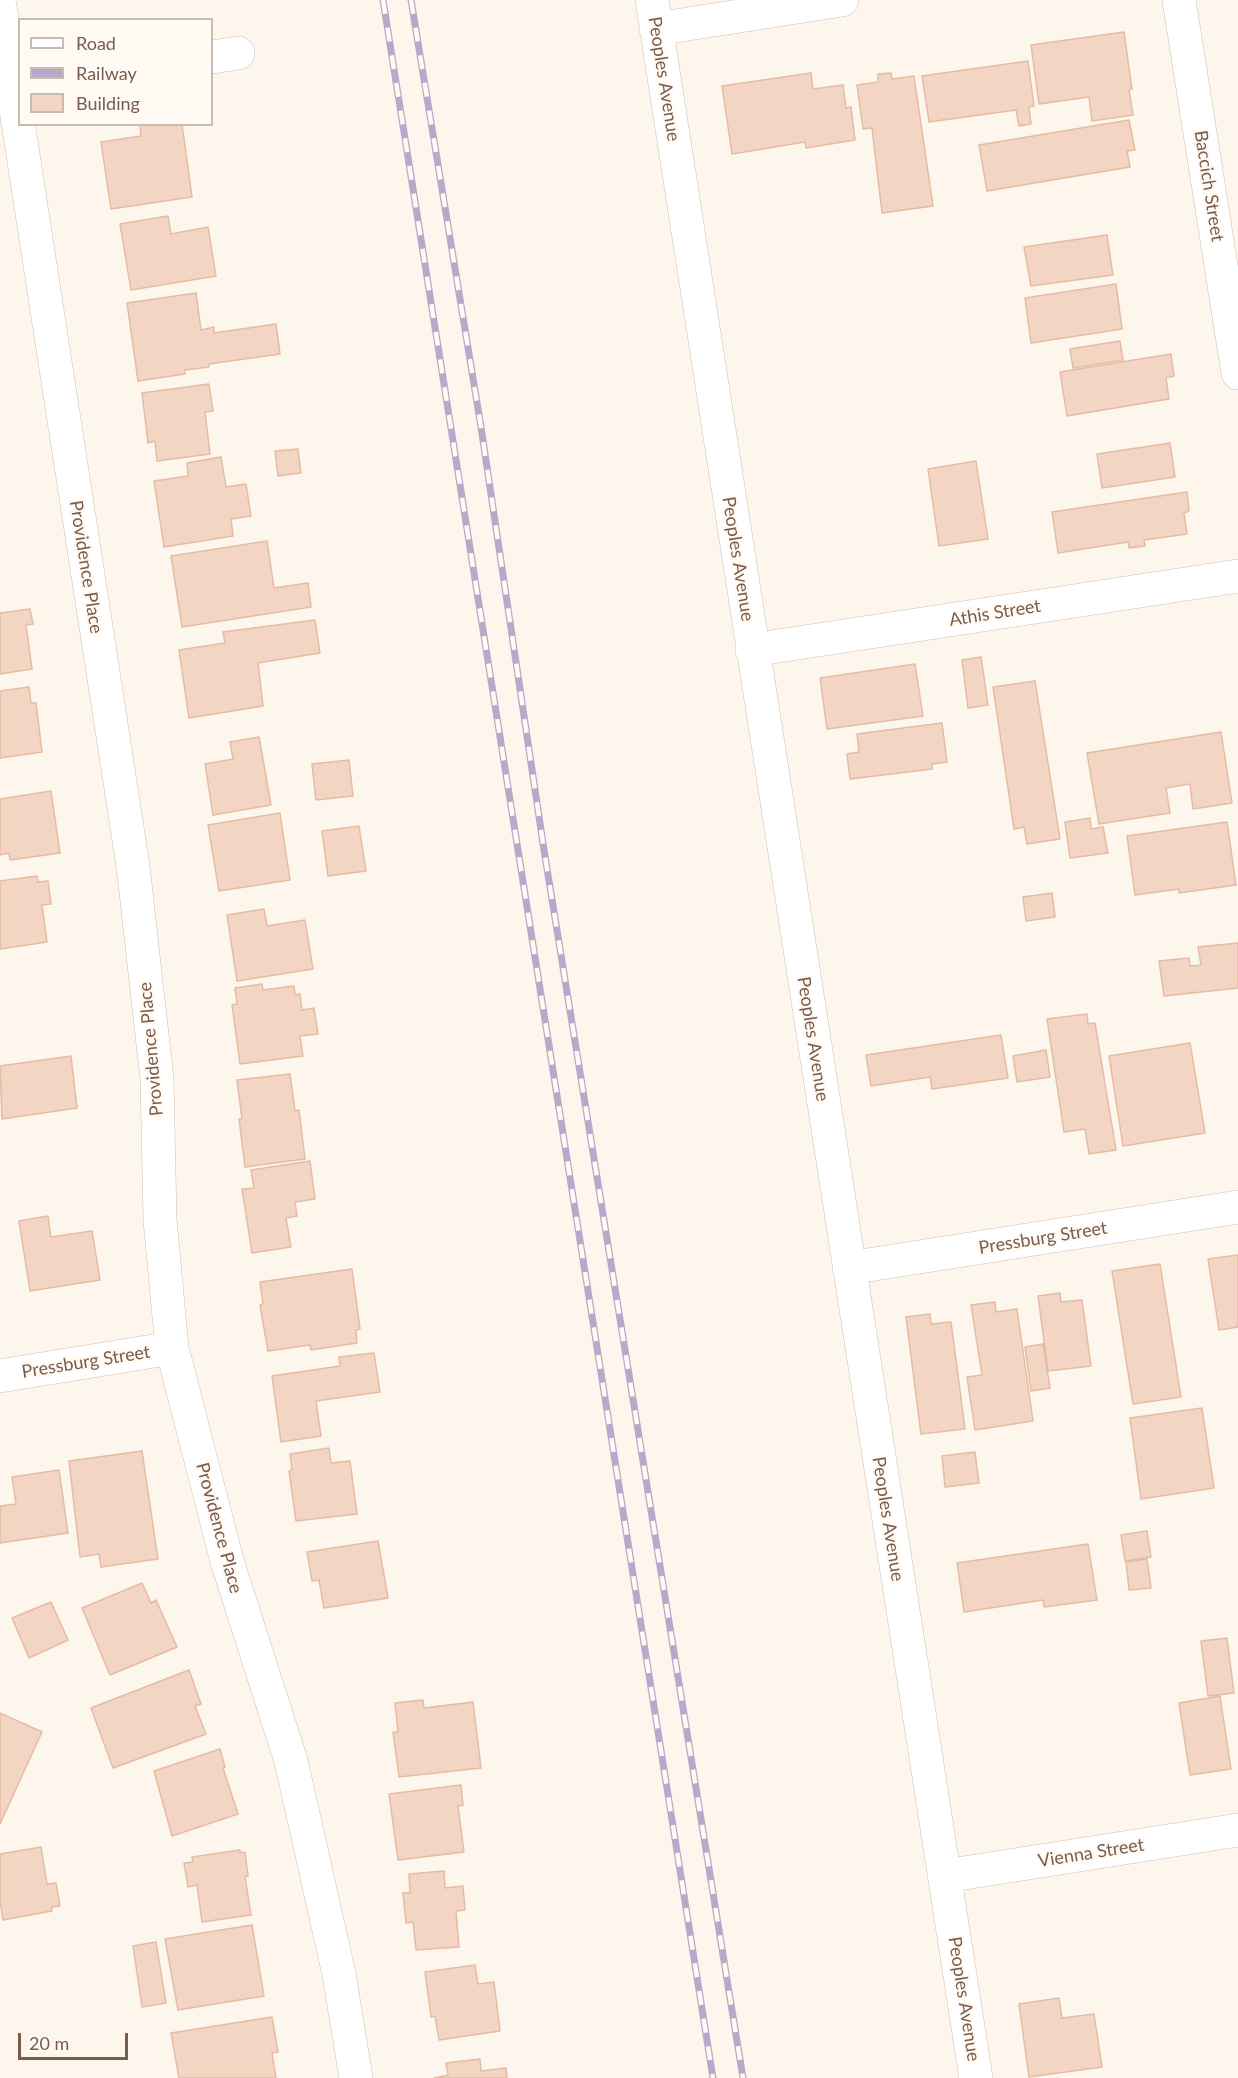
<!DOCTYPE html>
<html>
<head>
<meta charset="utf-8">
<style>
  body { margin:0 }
  #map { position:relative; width:1238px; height:2078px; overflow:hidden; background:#fdf6ec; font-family:Lato,sans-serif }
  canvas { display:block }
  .legend { position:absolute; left:18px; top:18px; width:195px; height:108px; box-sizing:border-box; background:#fffaf3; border:2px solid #cabbb1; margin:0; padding:8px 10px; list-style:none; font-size:18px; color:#7a5c4d }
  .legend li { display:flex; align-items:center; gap:12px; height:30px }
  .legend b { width:30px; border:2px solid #cabbb1 }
  .scale { position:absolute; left:18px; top:2033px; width:110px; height:27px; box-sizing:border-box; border:3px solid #7a5c4d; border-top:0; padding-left:8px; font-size:18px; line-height:21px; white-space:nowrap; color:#7a5c4d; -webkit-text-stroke:4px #fffaf3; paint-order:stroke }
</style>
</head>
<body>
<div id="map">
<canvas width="1238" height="2078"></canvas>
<ul class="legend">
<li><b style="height:8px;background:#fff"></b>Road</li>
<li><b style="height:8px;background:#b9a8c9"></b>Railway</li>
<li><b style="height:16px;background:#f3d5c3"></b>Building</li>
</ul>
<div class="scale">20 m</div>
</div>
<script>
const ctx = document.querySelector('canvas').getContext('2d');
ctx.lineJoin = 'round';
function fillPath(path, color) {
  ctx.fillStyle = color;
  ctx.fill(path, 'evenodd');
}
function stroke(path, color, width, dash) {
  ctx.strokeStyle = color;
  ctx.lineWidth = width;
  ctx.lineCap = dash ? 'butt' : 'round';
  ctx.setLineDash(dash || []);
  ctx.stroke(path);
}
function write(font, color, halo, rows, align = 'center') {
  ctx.font = font + ' Lato,sans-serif';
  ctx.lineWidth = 5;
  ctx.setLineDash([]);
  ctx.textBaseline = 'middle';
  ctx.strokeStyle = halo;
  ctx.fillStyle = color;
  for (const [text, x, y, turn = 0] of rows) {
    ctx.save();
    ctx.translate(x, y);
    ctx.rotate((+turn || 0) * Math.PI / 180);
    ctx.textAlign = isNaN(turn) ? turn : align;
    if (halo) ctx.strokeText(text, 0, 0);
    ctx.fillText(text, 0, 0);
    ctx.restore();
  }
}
const building = new Path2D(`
  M1124,32l8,57 -3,1 4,25 -41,6 -3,-24 -50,7 -8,-59z
  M1028,61l6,45 -5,1 2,17 -12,2 -3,-16 -87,12 -7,-46z
  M811,73l2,16 30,-4 3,23 5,-1 4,33 -49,8 -1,-6 -73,12 -10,-68z
  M891,73l1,6 22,-3 19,130 -51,7 -10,-85 -9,1 -6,-44 21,-3v-8z
  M1129,120l6,30 -8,1 3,16 -143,24 -8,-46z
  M140,124h42l10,73 -81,12 -10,-67 40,-6z
  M168,216l3,18 37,-7 8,49 -85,14 -11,-66z
  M1107,235l6,40 -82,11 -7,-39z
  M1116,284l6,45 -91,14 -6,-45z
  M196,293l5,37 13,-3v6l62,-9 4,30 -71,10v3l-24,3v4l-47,7 -11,-78z
  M1120,341l3,19 -50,8 -3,-19z
  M1171,354l3,22 -8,2 3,21 -102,17 -7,-44z
  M209,384l4,27 -8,1 5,42 -53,7 -2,-20 -7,2 -6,-50z
  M1170,443l5,34 -73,11 -5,-34z
  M298,449l3,24 -23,3 -3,-25z
  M221,457l5,30 20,-3 5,32 -20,3 2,17 -69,11 -10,-66 34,-5 -1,-13z
  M976,461l12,78 -49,7 -11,-77z
  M1187,492l2,19 -5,2 3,21 -43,6 1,6 -16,2 -1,-6 -70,11 -6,-41z
  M267,541l7,47 34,-5 3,24 -129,20 -11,-71z
  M30,609l3,15 -7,1 6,44 -32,5v-61z
  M315,620l5,33 -62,10 5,43 -74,12 -10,-68 46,-7 -2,-11z
  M981,657l7,48 -20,3 -6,-48z
  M915,664l8,52 -96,13 -7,-51z
  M1035,681l25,158 -33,5 -3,-17 -10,2 -21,-142z
  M29,687l2,16h5l6,49 -42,6v-67z
  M942,723l5,39 -15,2v5l-82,10 -3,-25 12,-2 -2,-18z
  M1221,732l11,71 -39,6 -3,-25 -24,4 4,25 -71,11 -12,-71z
  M259,737l12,68 -58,10 -8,-51 28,-5 -3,-17z
  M349,760l4,36 -37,4 -4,-36z
  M51,791l9,62 -50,7 -1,-7 -9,2v-56z
  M280,813l10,67 -71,11 -11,-66z
  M1090,818l1,11 12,-2 5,26 -38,5 -5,-36z
  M1227,822l9,63 -57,8v-4l-44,6 -8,-59z
  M359,826l7,45 -38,5 -6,-45z
  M37,876l1,6 10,-1 3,23 -9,1 5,37 -47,7v-68z
  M1052,893l3,24 -29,4 -3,-24z
  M264,909l3,17 38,-6 8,49 -76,12 -10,-66z
  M1238,943v45l-74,8 -5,-35 30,-3 1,8 11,-1 -3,-18z
  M262,984l1,6 31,-4 1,9 5,-1 2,16 12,-2 4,26 -18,2 3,20 -63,8 -8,-59 5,-1 -2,-16z
  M1087,1014l1,10 7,-1 21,127 -27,4 -4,-25 -21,3 -17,-113z
  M1001,1035l7,43 -76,11 -2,-12 -59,9 -5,-31z
  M1190,1043l15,90 -82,13 -14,-90z
  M1046,1050l4,27 -33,5 -4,-26z
  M71,1056l6,52 -75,11 -2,-53z
  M290,1074l5,37 4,-1 6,49 -60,8 -6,-48h3l-5,-39z
  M310,1161l5,38 -20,3 2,14 -11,2 5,29 -39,6 -10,-64 12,-1 -3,-18z
  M48,1216l3,21 41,-6 8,49 -70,11 -11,-70z
  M1238,1255v72l-19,3 -11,-71z
  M1160,1264l21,133 -48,7 -21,-133z
  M352,1269l8,60 -4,1 1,13 -46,7 -1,-5 -42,6 -8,-46 3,-1 -3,-22z
  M1060,1293l1,9 21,-2 9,66 -43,5 -10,-75z
  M995,1302l1,10 21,-3 16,112 -58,9 -8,-53 15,-2 -11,-70z
  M930,1314l1,10 20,-2 14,107 -44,5 -15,-117z
  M1043,1344l7,44 -19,3 -6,-44z
  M374,1353l6,39 -64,9 5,35 -40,6 -9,-66 68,-10 -1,-9z
  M1202,1408l12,80 -73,11 -11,-81z
  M329,1448l2,15 19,-2 7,53 -61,7 -7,-50 3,-1 -2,-16z
  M142,1451l16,108 -57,8 -2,-13 -19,3 -11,-96z
  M975,1452l4,31 -34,4 -3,-31z
  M59,1470l9,63 -68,10v-37l16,-2 -4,-27z
  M1147,1531l4,26 -26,4 -4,-26z
  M378,1541l10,57 -64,10 -5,-28 -7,1 -5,-29z
  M1088,1544l9,56 -53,7 -1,-7 -79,12 -7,-49z
  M1147,1559l4,29 -22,2 -3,-28z
  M142,1583l9,20 5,-3 21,47 -67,28 -28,-67z
  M51,1602l17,38 -39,18 -17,-40z
  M1227,1638l7,55 -26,3 -7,-55z
  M189,1670l12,34 -6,2 11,28 -93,34 -22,-60z
  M1220,1696l11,73 -41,6 -11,-72z
  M423,1700l1,8 49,-6 8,66 -82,9 -6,-45h5l-3,-29z
  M0,1713l42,19 -42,92z
  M220,1749l5,18 -2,1 15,46 -66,22 -18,-65z
  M461,1785l2,20 -5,1 6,46 -66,8 -9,-66z
  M41,1847l6,37 9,-1 4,23 -8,1v4l-49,9 -3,-19v-47z
  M240,1850v3l5,-1 3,24 -3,1 6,38 -49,7 -5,-37 -9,2 -4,-24 9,-1 -1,-5z
  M444,1871l1,17 18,-2 2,24 -9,1 3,36 -43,3 -3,-28 -7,1 -3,-30h7l-1,-19z
  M252,1925l12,71 -86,14 -13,-71z
  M156,1942l10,61 -24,4 -9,-61z
  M475,1965l3,19 16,-2 6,49 -61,9 -4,-24 -4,1 -6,-45z
  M1059,1998l3,20 32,-4 8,53 -73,10 -10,-73z
  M272,2017l6,35 -6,1 4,25h-97l-8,-45z
  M480,2059l1,12 25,-3 1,10h-73l14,-3 -2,-12z`);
fillPath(building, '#f3d5c3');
stroke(building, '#e6bba3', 1.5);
const street = new Path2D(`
  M652,0l324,2078
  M1179,0l59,373
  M0,6l133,860 24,213 3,141 12,128 55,213 64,200 48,213 17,104
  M656,29l186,-29
  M212,57l26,-4
  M752,650l486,-74
  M849,1268l389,-61
  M0,1376l172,-28
  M945,1876l293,-46`);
stroke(street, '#d1beb0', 34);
stroke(street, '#fff', 33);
const rail = new Path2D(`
  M383,0l330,2078
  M411,0l70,427 63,423 199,1228`);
stroke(rail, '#b9a8c9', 7);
stroke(rail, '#fffaf3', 4.5, [14]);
write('18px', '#7a5c4d', '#fffaf3', [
  ["Peoples Avenue",664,79,81],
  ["Baccich Street",1209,186,81],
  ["Peoples Avenue",738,559,81],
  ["Providence Place",86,567,81],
  ["Athis Street",995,613,-9],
  ["Peoples Avenue",813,1039,81],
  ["Providence Place",151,1049,-95],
  ["Pressburg Street",1043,1238,-9],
  ["Pressburg Street",86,1362,-9],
  ["Peoples Avenue",888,1519,81],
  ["Providence Place",219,1528,75],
  ["Vienna Street",1091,1853,-9],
  ["Peoples Avenue",964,1999,81]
]);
</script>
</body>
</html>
